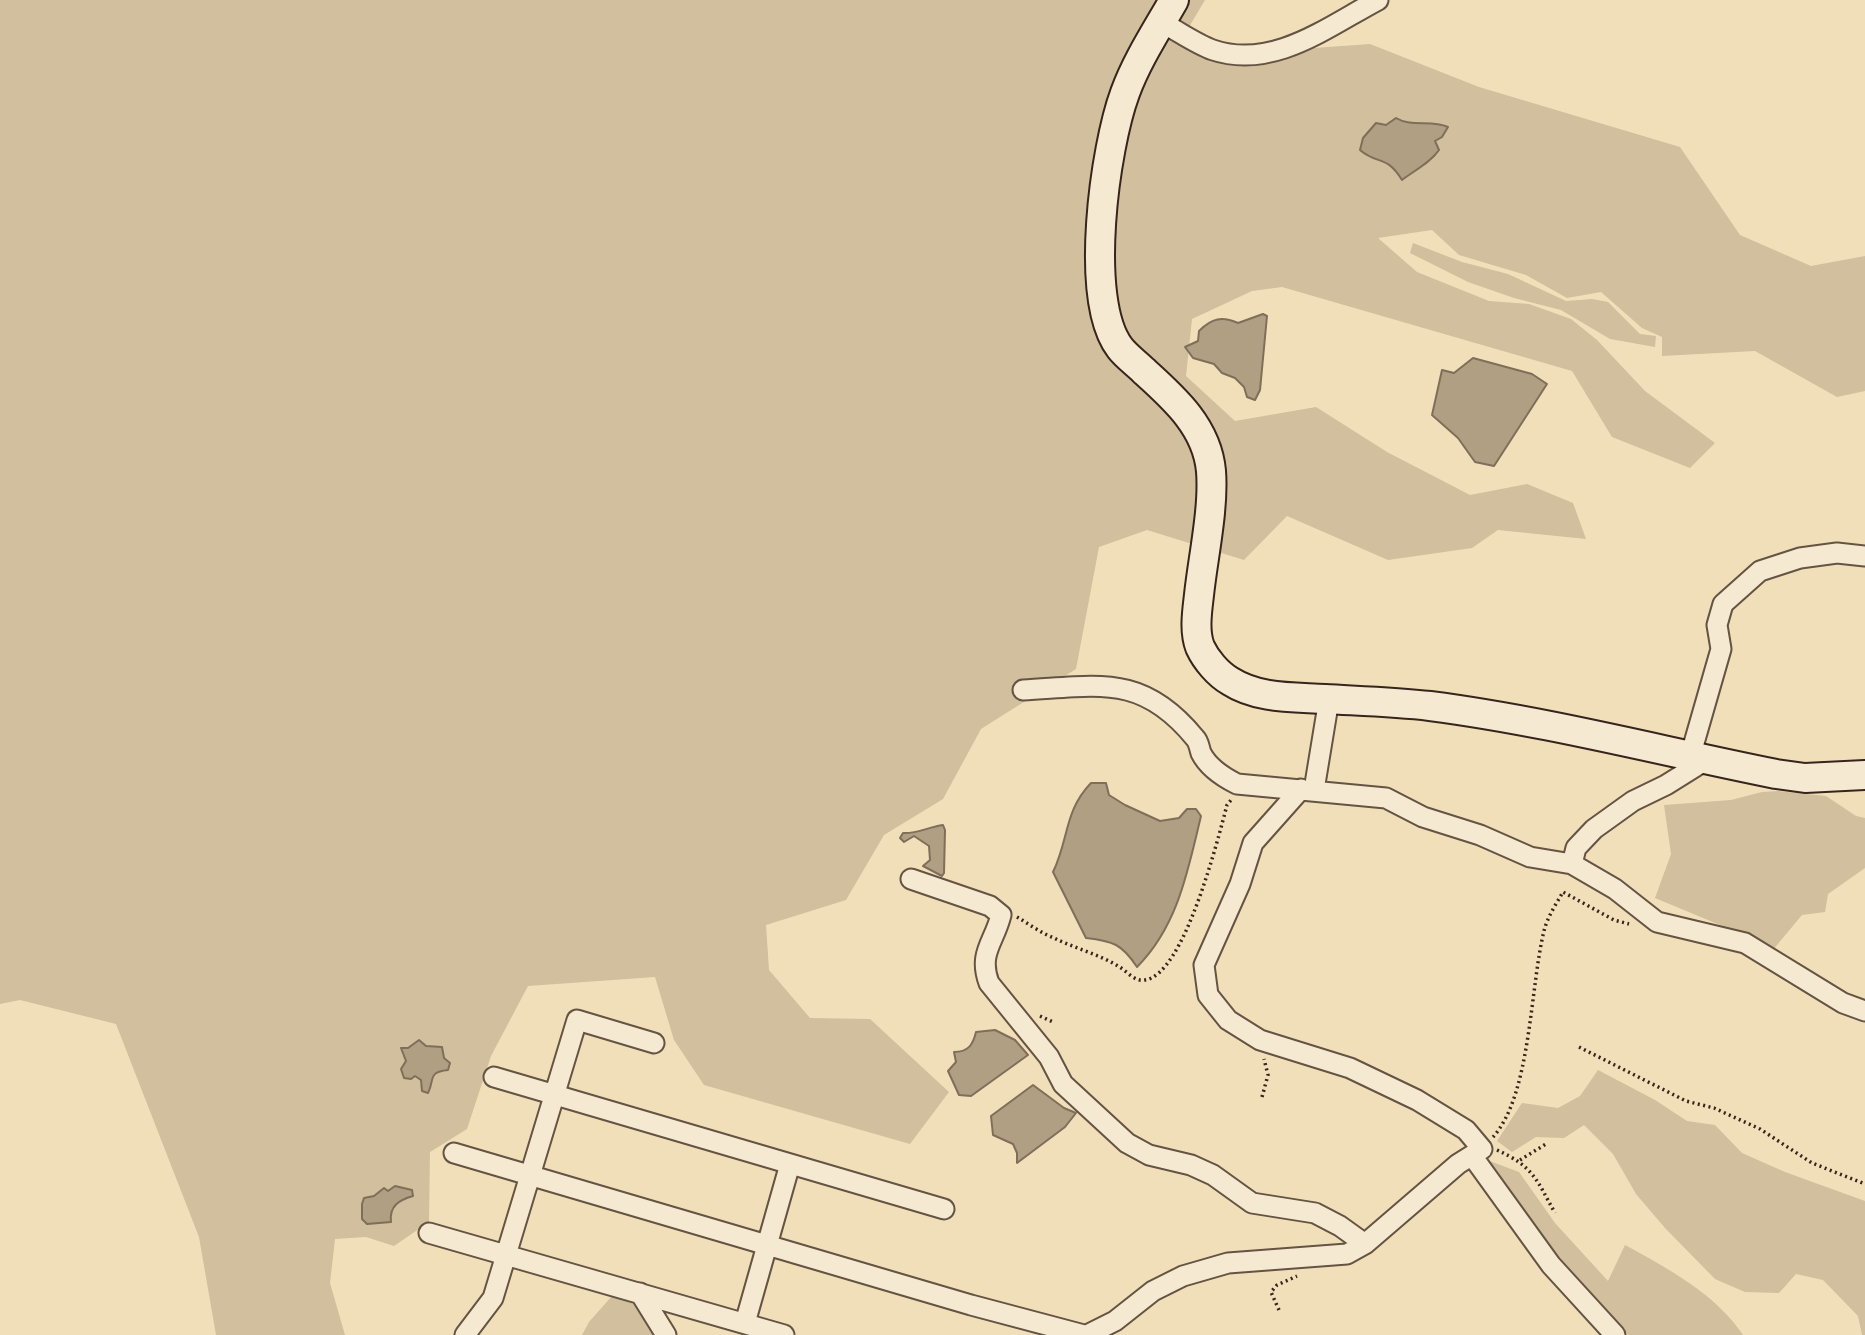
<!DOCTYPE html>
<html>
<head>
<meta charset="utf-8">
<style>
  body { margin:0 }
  canvas { display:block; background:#f0dfb8 }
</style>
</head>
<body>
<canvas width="1865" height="1335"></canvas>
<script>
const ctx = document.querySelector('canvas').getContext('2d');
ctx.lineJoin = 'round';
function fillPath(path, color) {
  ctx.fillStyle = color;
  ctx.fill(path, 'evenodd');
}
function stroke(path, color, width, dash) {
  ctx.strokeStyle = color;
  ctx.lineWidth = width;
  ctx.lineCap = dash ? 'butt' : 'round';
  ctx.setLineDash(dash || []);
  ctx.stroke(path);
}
fillPath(new Path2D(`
  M0,0h1205l-19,32 45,22 139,-10 109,43 201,60 60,88 71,31 54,-10v135l-28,6 -82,-46 -93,5v-19l-20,-9 -41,-36 -34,6 -41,-23 -67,-20 -27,-25 -54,8 39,34 72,29 40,3 42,15 26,21 48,51 70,52 -25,25 -78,-31 -40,-66 -290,-84 -30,4 -60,28 -6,57 49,45 81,-14 71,45 83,43 57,-11 46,19 13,36 -88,-9 -26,18 -84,12 -101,-44 -43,44 -97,-30 -48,17 -23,122 -95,60 -38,70 -59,36 -38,65 -80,25 3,45 41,48 60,1 79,73 -39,52 -206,-59 -30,-45 -19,-63 -127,9 -37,70 -24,73 -37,23 -1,70 -35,24 -28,-9 -31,2 -5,44 15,52h-129l-17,-98 -83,-213 -96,-24 -20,4z
  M1413,243l49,19 46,12 58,27 26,-2 16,3 32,32 16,2 -1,11 -45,-8 -49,-29 -47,-12 -46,-16 -58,-29z
  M1778,791l48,5 30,20 9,2v50l-37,26 -3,18 -23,3 -30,36 -28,-16 -89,-37 16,-44 -7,-49 67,-5 31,-8z
  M1598,1070l57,30 32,21 28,4 27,28 43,19 80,29v134h-3l-4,-19 -35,-36 -27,-6 -17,19 -34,-1 -30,-13 -50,-51 -29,-34 -23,-40 -29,-29 -20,13 -28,-1 -24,15 -15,-11 25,-38 36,5 22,-12z
  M1487,1160l32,12 36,51 53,58 17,-36c42,23 91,49 118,90h-115l-59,-63z
  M612,1296l27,10 17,29h-74l7,-13z`), '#d1bf9d');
const water = new Path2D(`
  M1396,118c16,10 35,1 52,9l-6,10 -7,4 4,9c-9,13 -24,20 -37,30 -16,-26 -25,-15 -42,-30l3,-12 13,-15 10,2z
  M1263,314l4,2 -7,74 -5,10 -8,-3 -3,-10 -9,-9 -13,-5 -8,-9 -21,-6 -8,-11 13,-6 1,-10c13,-13 23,-15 39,-8z
  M1473,358l59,16 15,10 -53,82 -19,-4 -17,-24 -26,-23 10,-45 12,3z
  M1091,783h15l3,12 16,10 35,16 19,-3 8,-9h9l5,7c-13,54 -23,110 -64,151 -15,-23 -24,-26 -51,-29l-33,-66c16,-33 11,-61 38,-89z
  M943,825l2,5 -1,43 -2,3 -19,-10 7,-6 -1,-14 -15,-10 -10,6 -4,-4 3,-5c14,1 25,-6 40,-8z
  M995,1030l20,10 13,15 -57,41 -12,-1 -11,-24 8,-9 -2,-10c14,0 19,-7 22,-20z
  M419,1040l7,6 16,1 2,11 6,5 -2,7c-21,2 -13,10 -20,23l-6,-2 -1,-11 -6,-4 -4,3 -7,-1 -3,-9 5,-8 -5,-13h7z
  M1033,1085l31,23 12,5 -11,14 -48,36v-10l-4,-9 -20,-9 -2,-19z
  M395,1186l17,4 1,6c-14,4 -24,10 -22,26l-24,2 -5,-5v-15l2,-6 10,-2 10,-8 4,3z`);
fillPath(water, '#b19f83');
stroke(water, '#806e5a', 2);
const street = new Path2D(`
  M1161,22c17,9 35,22 52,28 60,20 114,-23 165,-50
  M1023,690c75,-4 119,-17 172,48 4,4 4,9 6,15 7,14 22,24 36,31l149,14 37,19 57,18 50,22 42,7 43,25 42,33 88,21 98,60 22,8
  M1690,757l31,-108 -4,-24 6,-21 37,-33 40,-13 37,-5 28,3
  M1314,790l15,-91
  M1572,864l4,-16 18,-19 39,-28 33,-16 40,-25
  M911,879l79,27 11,9c-7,28 -23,38 -12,68l60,74 14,27 64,59 22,12 42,10 22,10 39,28 63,10 25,13 25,18
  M494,1077l450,132
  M454,1153l517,152 113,30
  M1473,1157l78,108 64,70
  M429,1233l355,102
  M640,1293l26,42
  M745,1323l45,-159
  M465,1335l28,-37 84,-278 77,23
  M1087,1335l28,-14 38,-30 30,-15 45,-13 119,-9 18,-10 93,-80 24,-15 -16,-19 -49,-30 -67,-32 -90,-28 -32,-20 -20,-25 -4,-30 36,-81 13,-41 48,-54`);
const secondary = new Path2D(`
  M1174,0c-17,30 -37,60 -49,93 -20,54 -42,207 -5,255 6,8 16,15 24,23 30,27 63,56 67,100 3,38 -8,86 -12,124 -2,17 -5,36 1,52 6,13 18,27 30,34 28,18 63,16 95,18 35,2 70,3 105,7 116,15 231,45 346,68l29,4 60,-3`);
stroke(street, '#655343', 23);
stroke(secondary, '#37241c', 32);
stroke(new Path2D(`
  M1017,917c12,7 24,16 37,21 20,10 44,16 64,28 9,5 16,16 27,14 39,-5 73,-141 82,-175l4,-5
  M1040,1016l13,6
  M1579,1047l107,54 28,7 46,21 52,34 53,21
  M1262,1097l6,-22 -4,-16
  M1493,1137c38,-42 37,-150 51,-206 3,-13 12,-27 19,-39l51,28 15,4
  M1497,1150c37,17 39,29 58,63
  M1520,1160l26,-16
  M1279,1310l-8,-18 6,-7 20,-9`), '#37241c', 3.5, [2, 3.5]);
stroke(street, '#f5ead1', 19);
stroke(secondary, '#f5ead1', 28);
</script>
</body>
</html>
